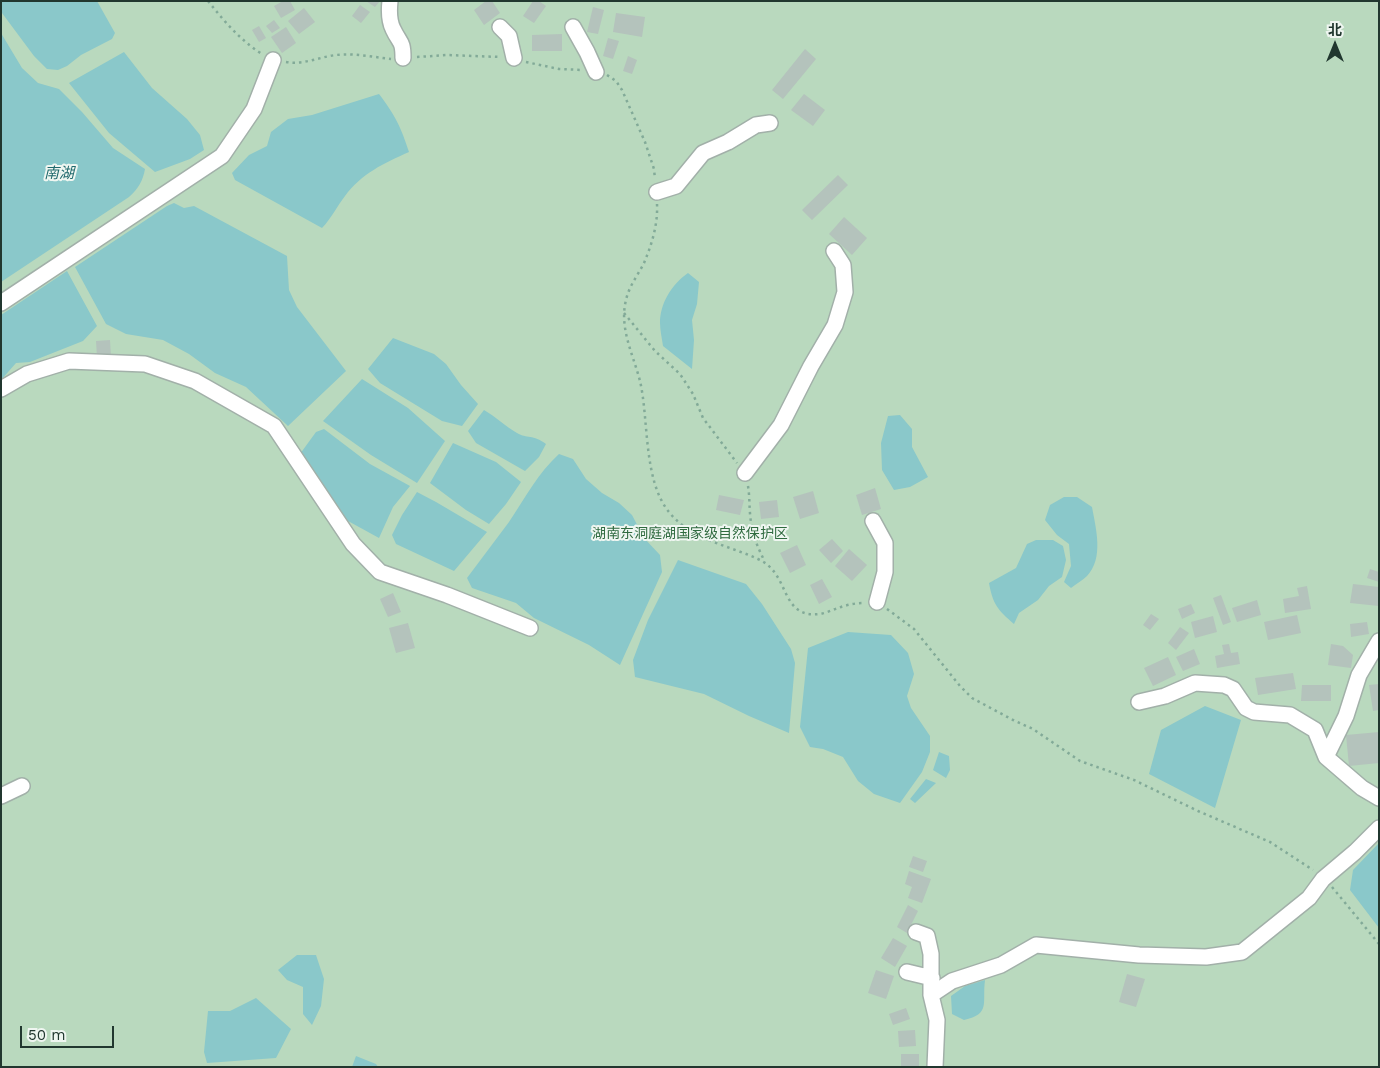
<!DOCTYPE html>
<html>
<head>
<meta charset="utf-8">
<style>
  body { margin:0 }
  #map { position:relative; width:1380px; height:1068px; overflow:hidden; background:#dfe9e3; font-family:"Work Sans","Noto Sans SC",sans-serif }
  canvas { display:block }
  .frame { position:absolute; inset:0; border:2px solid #21372f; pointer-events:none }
  .north { position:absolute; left:1310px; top:20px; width:50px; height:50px; -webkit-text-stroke:4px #eff6f1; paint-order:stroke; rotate:0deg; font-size:14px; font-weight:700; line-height:20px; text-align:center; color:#21372f }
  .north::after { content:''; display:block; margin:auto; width:18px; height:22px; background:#21372f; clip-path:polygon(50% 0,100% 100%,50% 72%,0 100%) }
  .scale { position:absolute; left:20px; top:1026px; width:94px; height:22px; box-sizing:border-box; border:2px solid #21372f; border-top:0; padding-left:6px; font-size:15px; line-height:18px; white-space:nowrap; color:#21372f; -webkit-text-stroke:4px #eff6f1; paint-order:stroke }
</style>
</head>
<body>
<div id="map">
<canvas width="1380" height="1068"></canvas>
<div class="frame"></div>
<div class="north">北</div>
<div class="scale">50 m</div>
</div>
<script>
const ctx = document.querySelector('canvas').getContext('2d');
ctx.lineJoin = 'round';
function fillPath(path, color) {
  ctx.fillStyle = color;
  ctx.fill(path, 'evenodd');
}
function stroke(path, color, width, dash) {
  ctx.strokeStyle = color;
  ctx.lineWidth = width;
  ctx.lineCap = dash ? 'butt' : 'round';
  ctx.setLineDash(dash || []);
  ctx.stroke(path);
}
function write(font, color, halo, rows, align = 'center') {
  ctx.font = font + ' "Work Sans","Noto Sans SC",sans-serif';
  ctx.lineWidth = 4;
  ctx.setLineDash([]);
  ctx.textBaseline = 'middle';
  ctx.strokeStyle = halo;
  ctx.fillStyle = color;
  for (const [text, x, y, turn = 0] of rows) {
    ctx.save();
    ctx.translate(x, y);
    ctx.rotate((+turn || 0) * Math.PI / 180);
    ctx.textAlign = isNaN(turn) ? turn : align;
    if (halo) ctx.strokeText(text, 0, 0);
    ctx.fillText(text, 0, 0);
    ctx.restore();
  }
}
fillPath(new Path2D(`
  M1,1h1378v1066h-1378z`), '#b9d9be');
fillPath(new Path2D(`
  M1,1h96l18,32 -3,6 -31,16 -14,11 -9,4 -11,-1 -13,-13 -32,-43z
  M1,33l21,35 16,15 21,6 23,23 31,36 32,21c-2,12 -7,20 -16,28l-128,85z
  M124,52l28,36 35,31 13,16 4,15 -14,9 -35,13 -46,-39 -40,-50z
  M379,94c16,21 22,33 30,58 -25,11 -48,22 -64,44 -8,10 -14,23 -23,32l-87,-48 -3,-7 17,-18 18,-9 4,-14 17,-13 24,-4z
  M174,203l10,5 10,-2 93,50 2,34 8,17 49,64 -58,55 -42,-39 -31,-14 -26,-19 -26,-14 -37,-6 -20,-10 -31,-57 92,-61z
  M67,271l30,55 -14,15 -53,21 -14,1 -15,17v-65z
  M688,273l11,9 -2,22 -5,16 2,20 -2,29 -29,-23c-1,-7 -3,-16 -3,-23 0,-20 12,-39 28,-50z
  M393,338l41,16 12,10 15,21 17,19 -16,22 -20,-5 -62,-38 -12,-14z
  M362,379l46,29 37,33 -28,42 -46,-28 -48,-34z
  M484,410c12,7 21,16 33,23 10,6 16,1 29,11l-7,13 -14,14 -49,-28 -8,-12z
  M900,415l12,14v18l16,30 -18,10 -16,3 -12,-20 -1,-27 7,-27z
  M324,429l46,35 40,22 -17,21 -14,31 -31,-17 -17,-16 -31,-51 16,-22z
  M453,443l43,19 25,20 -15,22 -17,20 -23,-14 -36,-27z
  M559,454l14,5 13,20 16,14 17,10 13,12 12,23 16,17 2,17 -42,93 -31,-20 -55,-27 -18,-15 -44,-15 -5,-10c14,-19 28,-37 42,-56 16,-24 29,-49 50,-68z
  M417,492l19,10 51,30 -33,39 -58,-27 -4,-9 10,-20z
  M1064,497h13l15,10c4,22 12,51 -5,69 -4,4 -11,8 -16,12l-7,-6 7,-16 -2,-22 -12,-9 -12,-15 5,-15z
  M1036,540h17l10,6 3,14 -4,17 -13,9 -11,14 -19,13 -5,11c-16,-14 -21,-19 -25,-41l27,-15 11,-24z
  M678,560l68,24 16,20 29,45 4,14 -6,70 -40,-17 -45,-22 -69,-17 -2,-17 15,-40z
  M848,632l43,3 17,18 6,21 -7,22 4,12 19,28v16l-8,20 -22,31 -26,-9 -16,-13 -15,-24 -20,-8 -13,-2 -10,-20 8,-79z
  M1205,706l36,14 -26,88 -66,-34 12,-44z
  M939,752l10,4 1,14 -4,8 -13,-8z
  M926,779l10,4 -21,20 -5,-4z
  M1379,843v85l-29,-38 3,-20z
  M297,955h19l8,24 -3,27 -9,19 -9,-11v-27l-16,-7 -9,-10z
  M985,980c-3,23 6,34 -21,40l-12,-6 -1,-18 14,-10z
  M256,998l35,31 -15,29 -69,5 -3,-11 4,-41h22z
  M356,1056l20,8 2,3h-26z`), '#8ac8ca');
fillPath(new Path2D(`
  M283,1h7l5,9 -14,8 -7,-12z
  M366,1h14l-5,6z
  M486,1h6l8,12 -16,12 -10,-15z
  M533,1h6l7,5 -12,17 -11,-7z
  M360,5l10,7 -9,11 -9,-7z
  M593,7l11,3 -6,24 -11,-2z
  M304,8l11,14 -16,12 -11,-13z
  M616,13l29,4 -3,20 -29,-5z
  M274,20l6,8 -8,5 -6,-7z
  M259,26l7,12 -7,4 -7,-12z
  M286,27l10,16 -14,10 -11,-16z
  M562,34v17h-30v-16z
  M608,38l11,3 -6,18 -10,-3z
  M805,49l11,10 -33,40 -11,-9z
  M628,56l9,4 -5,14 -9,-3z
  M804,94l21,16 -12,16 -22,-16z
  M838,175l10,10 -36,35 -10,-10z
  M844,217l23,21 -15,17 -23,-21z
  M110,340l1,17h-14l-1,-16z
  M875,488l6,21 -19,6 -6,-20z
  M813,491l6,22 -19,6 -7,-22z
  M719,495l25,5 -4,15 -24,-5z
  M777,500l2,17 -18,2 -2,-17z
  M832,539l11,12 -12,12 -12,-13z
  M797,545l9,20 -16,8 -10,-20z
  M849,549l18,16 -15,16 -17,-15z
  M1370,569l9,3v10l-12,-4z
  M822,579l10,18 -13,7 -9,-19z
  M1353,584l26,3v19l-29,-3z
  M1307,586l4,23 -26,4 -2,-14 16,-3 -2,-8z
  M393,593l8,19 -13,5 -8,-18z
  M1221,595l10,27 -8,3 -10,-27z
  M1257,600l4,15 -24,7 -5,-14z
  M1191,604l4,9 -13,6 -4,-10z
  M1151,614l8,5 -9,11 -7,-5z
  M1297,615l4,18 -33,7 -4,-18z
  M1213,616l4,16 -22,6 -4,-16z
  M1367,622l2,12 -18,3 -1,-13z
  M408,623l7,25 -19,5 -7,-25z
  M1180,627l9,6 -13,17 -8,-7z
  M1229,644l2,9 7,-1 2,12 -23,4 -2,-12 9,-2 -2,-9z
  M1331,644l12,2 10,9 -2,13 -23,-3z
  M1194,649l6,15 -17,7 -7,-14z
  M1168,657l8,18 -23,11 -9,-18z
  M1293,673l3,16 -38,6 -3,-17z
  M1379,684v26l-6,1 -4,-26z
  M1302,685h29v16h-30z
  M1379,732v31l-30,3 -3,-31z
  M913,856l14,5 -4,11 -14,-5z
  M909,871l22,8 -9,24 -14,-5 4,-11 -7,-3z
  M908,905l10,6 -11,22 -10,-6z
  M893,938l14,8 -12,21 -14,-9z
  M876,970l18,6 -8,23 -18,-6z
  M1127,974l18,5 -9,28 -17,-5z
  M906,1008l4,11 -17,6 -4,-11z
  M915,1030l1,16 -17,1 -1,-16z
  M901,1054h18v13h-18z`), '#b4c3bc');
const street = new Path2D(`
  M390,1c-1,9 -1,20 3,28 7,15 10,11 10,29
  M500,27l9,9 5,22
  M573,27l14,25 9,20
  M657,192l19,-6 27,-33 25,-11 28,-17 14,-2
  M1,303l221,-147 32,-47 19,-49
  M1,389l26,-15 42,-13 76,3 50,17 79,45 79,118 27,28 67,23 83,33
  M745,473l36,-48 30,-59 24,-41 10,-33 -2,-27 -9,-14
  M873,521l12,22v29l-8,30
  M1139,702l26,-6 30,-13 29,2 9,4 13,19 8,4 36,3 25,15 11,27 36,31 17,10
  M1326,757l20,-41 13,-41 20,-34
  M1,796l21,-10
  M916,932l11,4 4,18v41
  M907,972l25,6
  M935,1067l2,-47 -6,-25 21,-14 49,-16 35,-20 103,10 67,2 36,-5 67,-54 14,-19 32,-27 24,-24`);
stroke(street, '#a2b0a9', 18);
stroke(new Path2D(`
  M208,1c16,20 32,39 54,53
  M417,57l30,-2 54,2
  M286,62c18,3 33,-5 50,-7 19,-2 37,2 55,4
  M526,62l33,7 23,1
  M607,75l9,6 6,9 23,52 9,27 1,10
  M657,204c1,20 -5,40 -13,59 -6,12 -15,23 -18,37 -7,28 7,54 14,81 9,39 3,99 29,131 22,28 59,33 89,47 33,14 21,60 62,55 6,-1 12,-4 18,-6 8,-3 17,-5 26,-5
  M624,313l31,38 25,23 13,20 10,24 34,45
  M748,486c2,12 1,24 3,36 2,14 7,26 13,38
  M887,609l27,20 46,57 12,12 41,22 20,9 47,32 54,19 64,31 72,31 43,28
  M1332,887l47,57`), '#82aa98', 2.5, [2.5, 4]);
stroke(street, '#fff', 15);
write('14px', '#2f6a3f', '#eff6f1', [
  ["湖南东洞庭湖国家级自然保护区",690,534]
]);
write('italic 15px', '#216a6d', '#eff6f1', [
  ["南湖",59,174]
]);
</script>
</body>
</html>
